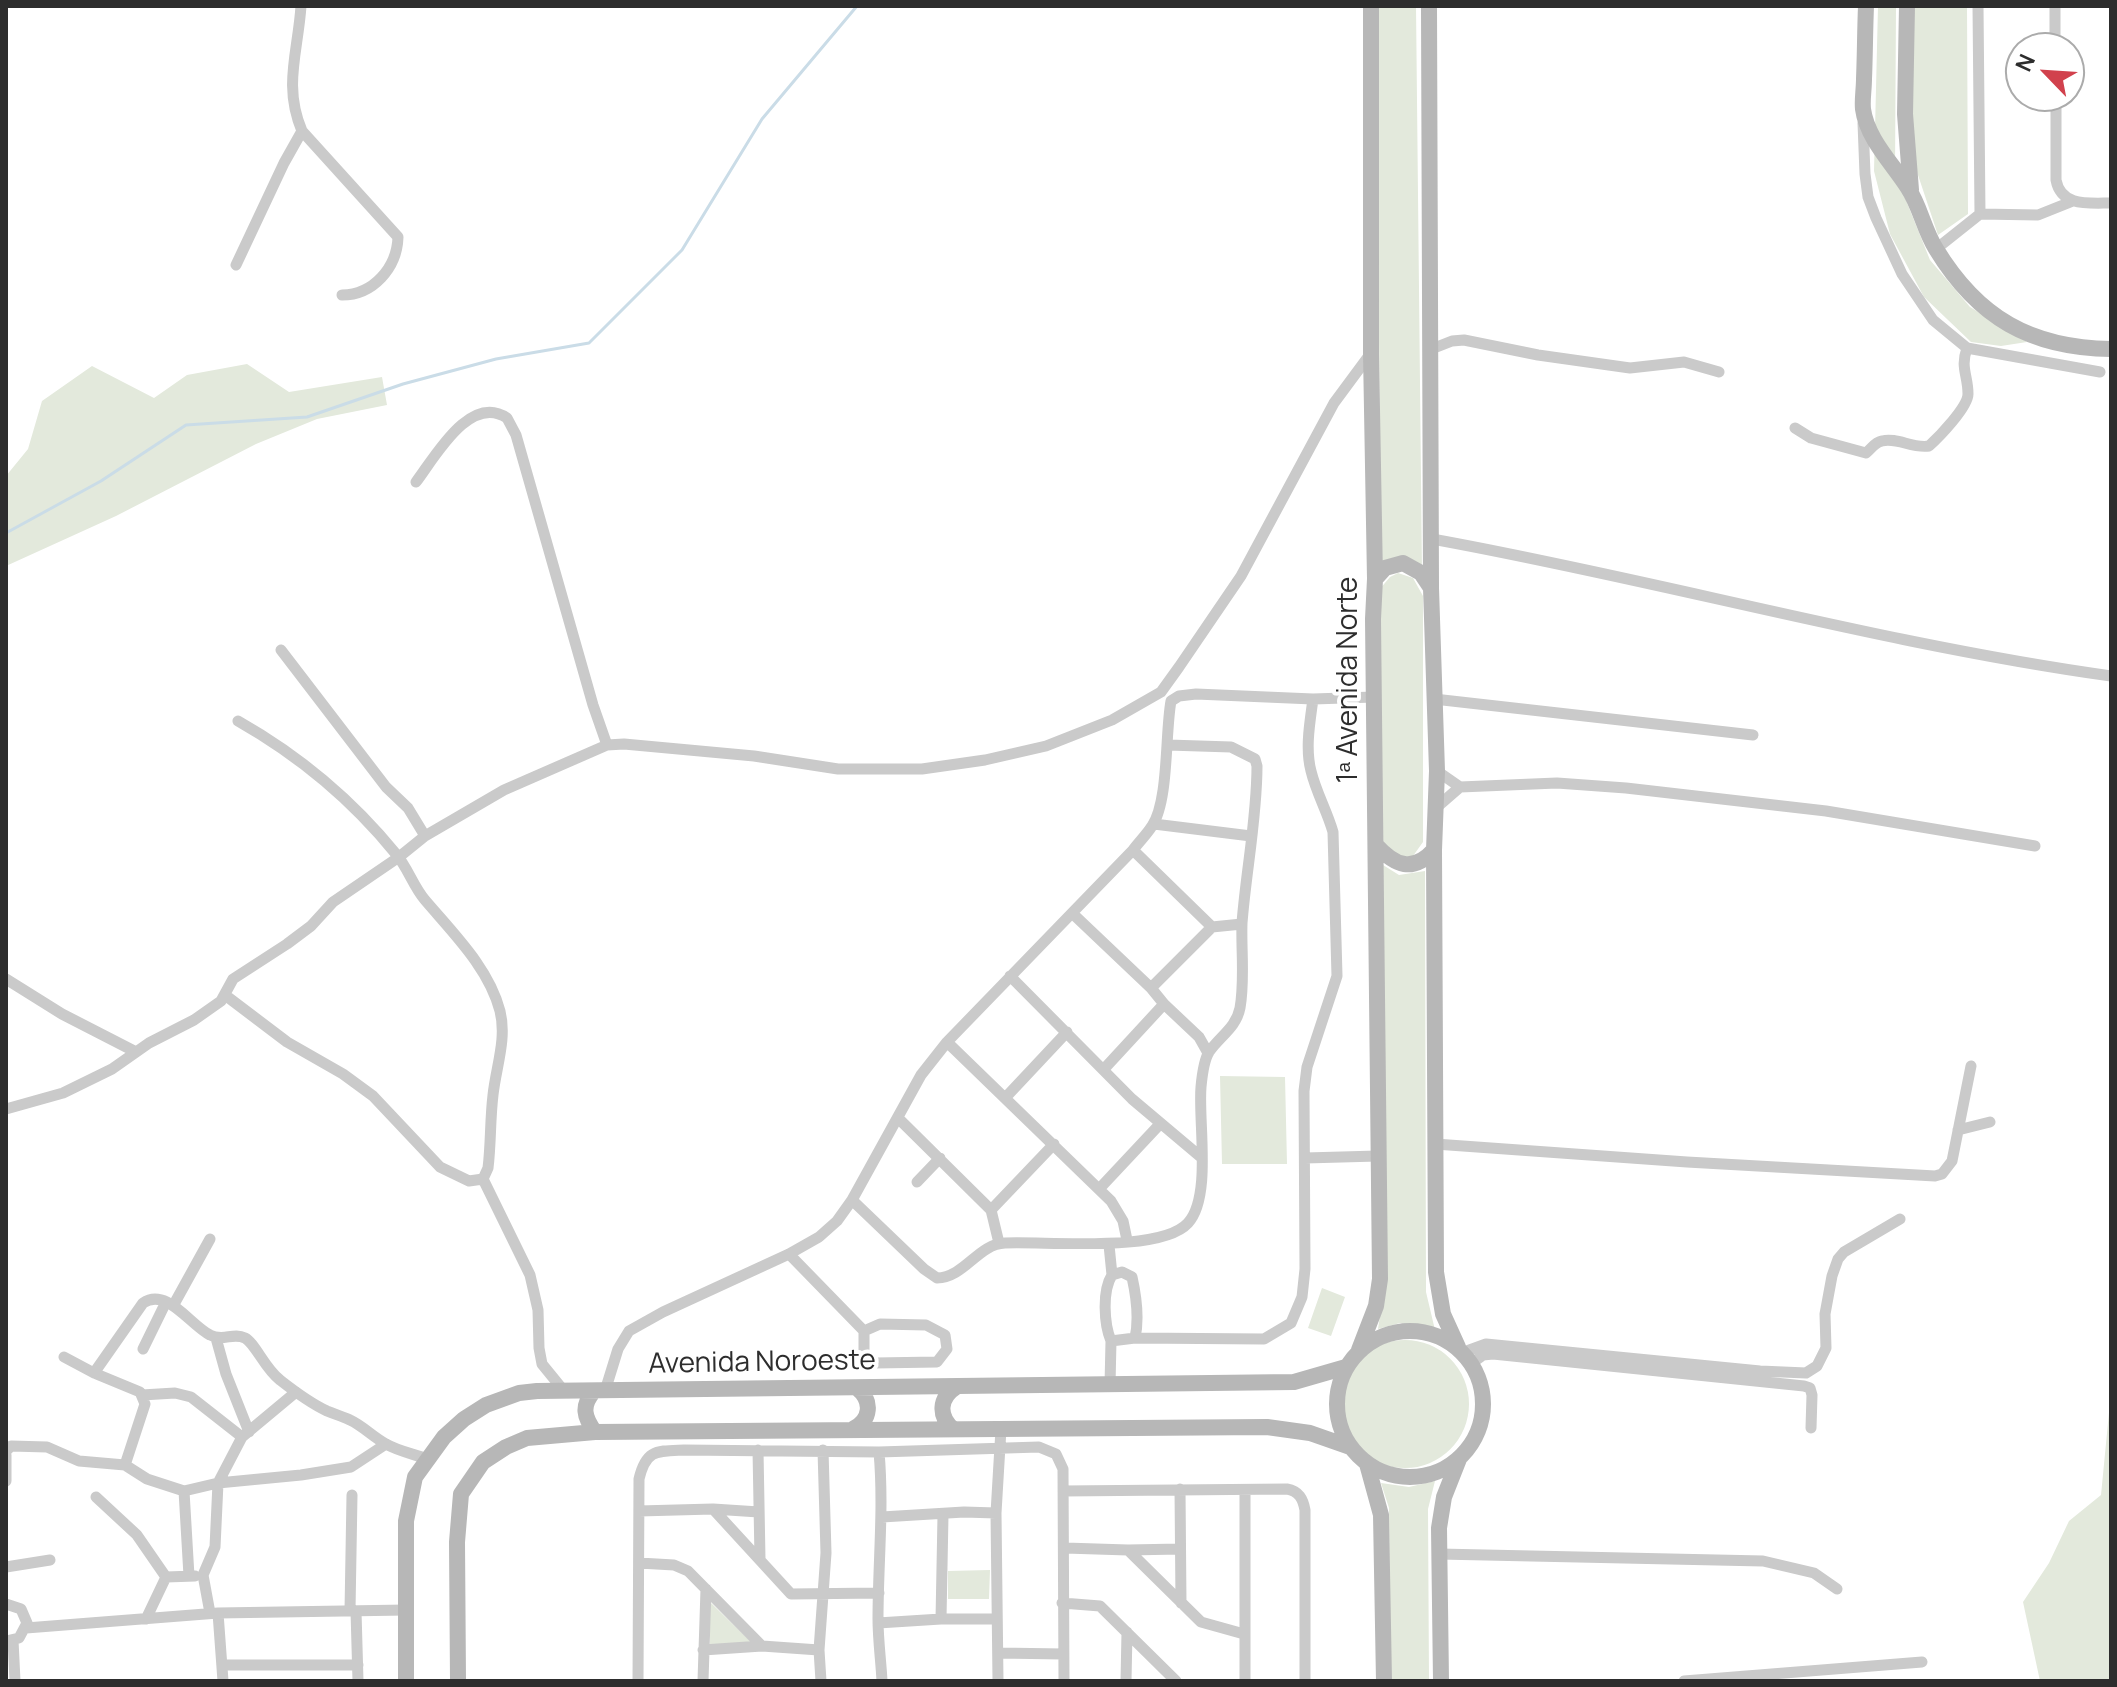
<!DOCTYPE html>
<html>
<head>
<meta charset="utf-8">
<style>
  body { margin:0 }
  #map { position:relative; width:2117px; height:1687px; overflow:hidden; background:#fff; font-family:Manrope,sans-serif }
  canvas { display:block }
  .frame { position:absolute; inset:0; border:8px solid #2d2d2d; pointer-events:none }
  .north { position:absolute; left:2005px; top:32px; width:80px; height:80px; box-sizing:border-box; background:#fff; border:2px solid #ababab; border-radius:50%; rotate:295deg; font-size:22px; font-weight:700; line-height:32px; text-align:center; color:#2d2d2d }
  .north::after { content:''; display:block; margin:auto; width:28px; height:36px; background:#d1414d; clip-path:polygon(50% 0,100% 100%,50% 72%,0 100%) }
</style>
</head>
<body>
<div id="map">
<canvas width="2117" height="1687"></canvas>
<div class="frame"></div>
<div class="north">N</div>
</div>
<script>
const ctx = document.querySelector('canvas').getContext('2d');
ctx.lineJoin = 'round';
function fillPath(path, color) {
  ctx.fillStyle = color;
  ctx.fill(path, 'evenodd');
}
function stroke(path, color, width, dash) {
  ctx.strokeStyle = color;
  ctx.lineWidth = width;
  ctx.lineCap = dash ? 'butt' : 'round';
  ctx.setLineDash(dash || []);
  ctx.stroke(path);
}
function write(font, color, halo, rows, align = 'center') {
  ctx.font = font + ' Manrope,sans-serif';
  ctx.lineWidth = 8;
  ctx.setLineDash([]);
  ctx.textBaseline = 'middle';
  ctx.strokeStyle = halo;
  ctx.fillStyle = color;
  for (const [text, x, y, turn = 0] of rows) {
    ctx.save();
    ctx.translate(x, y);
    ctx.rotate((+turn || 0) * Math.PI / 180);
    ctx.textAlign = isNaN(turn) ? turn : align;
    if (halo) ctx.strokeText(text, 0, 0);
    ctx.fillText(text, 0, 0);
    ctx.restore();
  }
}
fillPath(new Path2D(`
  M1376,6h40l6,566 -41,-10z
  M1878,6h18l-1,167 35,87 40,47 57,35 -26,4 -30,-4 -47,-45 -34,-63 -16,-63z
  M1914,6h53l1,208 -30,21 -29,-87z
  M247,364l42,28 93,-15 5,28 -70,14 -61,25 -140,72 -110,50v-90l22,-27 14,-48 50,-35 62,32 33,-23z
  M1398,573l15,5 10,18v246l-10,14 -13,3 -18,-18 -3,-251 11,-13z
  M1383,865l16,10 26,-4 1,421 9,38 -35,-7 -22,6 6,-41z
  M1220,1076l65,1 2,87h-65z
  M1322,1288l23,9 -14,39 -23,-8z
  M1341 1404a64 64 0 1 1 128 0a64 64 0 1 1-128 0Z
  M2111,1392v289h-71l-17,-79 26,-39 20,-42 32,-26z
  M1435,1481l-7,28 1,172h-39l-1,-173 -8,-25 28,4z
  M990,1570l-1,29h-41v-28z
  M710,1602l43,42 -43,1z`), '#e3e9dc');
stroke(new Path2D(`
  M6,533l95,-52 85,-56 121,-8 96,-33 93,-25 93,-16 93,-93 80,-131 95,-113`), '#cadce7', 3);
stroke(new Path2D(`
  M2055,6v42
  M2056,96v84c5,27 33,23 55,23
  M1863,123l2,51 3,23 8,21 26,56 31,46 34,28 133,24
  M302,131l96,106c-1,31 -25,58 -56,58
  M1980,214l58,1 35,-14
  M1936,249l44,-35 -2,-208
  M236,265l48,-102 18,-32c-19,-45 -4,-79 -1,-125
  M1429,350l23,-9 12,-1 74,15 92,13 54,-6 35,10
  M1795,428l16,10 55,15c5,-4 9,-11 16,-12 15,-4 31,8 47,5 10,-9 39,-39 39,-52 0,-19 -8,-26 -1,-46
  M416,482c19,-25 54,-89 91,-64l9,17 77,270 14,40
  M1432,539c227,41 450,105 679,137
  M281,650l105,137 22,21 17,28
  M1434,699l319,36
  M238,721c60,34 115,80 158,133 12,14 17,32 29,46 28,33 64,68 75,111 7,28 -4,56 -7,84 -3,25 -2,49 -5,73l-5,11 47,96 8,35 1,38 3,16 22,27
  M1437,771l23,16 97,-4 69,5 200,23 209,35
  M1437,807l23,-20
  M1154,824l97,12
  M1133,850l79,77 30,-3
  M1072,913l79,75 13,16 35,33 9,16
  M1010,976l122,123 70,59
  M6,979l56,35 74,38
  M1151,988l61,-61
  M225,995l62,47 56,32 30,22 67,71 29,14 14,-2
  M947,1042l164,159 12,20 4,19
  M1104,1069l60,-65
  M1006,1097l61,-65
  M6,1109l57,-16 49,-24 37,-26 45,-23 27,-19 12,-22 54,-35 24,-18 22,-24 66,-45 26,-21 79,-46 103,-45 17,-1 130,12 84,13h84l63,-9 61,-14 66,-26 49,-28 18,-25 62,-91 93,-173 37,-50
  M898,1118l93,92 8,33
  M1958,1130l32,-8
  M1435,1144l252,18 248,14 7,-2 10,-13 19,-95
  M1305,1158l73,-2
  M917,1182l23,-24
  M1100,1188l60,-64
  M852,1200l72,69 13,9c28,-1 41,-34 68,-35 42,-2 156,10 183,-20 24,-26 10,-102 13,-136 1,-11 3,-27 8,-35 11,-16 27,-24 31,-44 5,-28 1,-58 2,-85 4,-52 15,-105 15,-157l-2,-7 -24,-12 -63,-2
  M991,1210l63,-66
  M1109,1245l3,30
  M789,1254l75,77
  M1122,1272l10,5c4,18 7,43 3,61l-24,3c-7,-17 -9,-50 1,-66z
  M173,1306l37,-67
  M880,1324l46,1 19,10 2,14 -10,13 -62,1 -11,-9v-23z
  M216,1338l10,36 23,58
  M1135,1338l129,1 27,-16 11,-26 3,-28 -1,-178 3,-24 30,-91 -4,-144c-6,-21 -17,-40 -22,-61 -6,-23 -1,-49 2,-72
  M143,1349l23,-47
  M1464,1352l22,-8 274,27 46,2 11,-7 9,-18 -1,-34 7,-38 6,-17 6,-7 56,-33
  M64,1357l30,16 46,19 5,12 -20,61
  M1472,1363l11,-8 10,-1 311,32 6,2 2,7 -1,33
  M94,1373l49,-70c24,-16 47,22 67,32 13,7 23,-3 35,3 10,5 20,31 35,42 14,11 30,23 47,31 7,3 15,5 23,9 13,6 23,17 36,24 12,7 28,10 41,15
  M1110,1385l1,-44
  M605,1391l13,-42 11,-18 34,-19 126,-58 30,-17 18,-16 15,-21 69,-125 26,-33 186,-192c6,-8 14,-16 19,-24 17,-25 13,-93 19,-125l8,-5 17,-2 117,5 61,-2
  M142,1395l33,-2 16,4 51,40
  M758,1450l2,109
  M6,1451l5,-5 36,1 32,14 46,4 22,14 37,12 34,-8 83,-8 50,-8 35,-23
  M879,1452c5,56 -1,111 -1,167 0,21 3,42 4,62
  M6,1455v26
  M1180,1489l1,114
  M1245,1490v191
  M184,1491l5,85
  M1063,1491l224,-2c12,2 16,10 18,21v171
  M96,1497l41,38 29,42
  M713,1509l46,3
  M639,1511l74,-2 78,85 88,-1
  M882,1517l82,-5 32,1
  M1065,1548l63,2 73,72 43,12
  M1128,1550l52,-1
  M1439,1554l324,7 51,12 23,16
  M639,1563l35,2 14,6 74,75 57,4
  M6,1567l44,-7
  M1062,1603l38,3 76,75
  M6,1604l15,5 6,14 -8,15 -13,3
  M350,1611l2,-116
  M356,1611l2,70
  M210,1613l-7,-38 12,-28 3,-64 24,-46 54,-45
  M218,1613l5,68
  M146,1619l20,-42 29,-1
  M941,1619l2,-104
  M878,1623l63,-4h56
  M26,1628l192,-15 188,-3
  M13,1640l2,41
  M703,1650l59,-4
  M999,1653l64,1
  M223,1665h135
  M638,1681l1,-202c7,-30 18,-28 45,-29l195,2 160,-5 17,7 7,15 1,212
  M703,1681l3,-92
  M821,1681l-2,-31 7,-97 -3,-103
  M998,1681l-2,-168 5,-84
  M1126,1681l1,-49
  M1684,1681l238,-19`), '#cacaca', 11);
stroke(new Path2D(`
  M1429,6l2,582 6,183 -3,79 2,422 7,42 15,33
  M1866,6c-1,24 -1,49 -2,73 0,10 -2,21 -1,30 4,30 30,55 45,79 12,18 16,42 28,61 42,69 95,99 175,100
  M1907,6l-2,108 6,76
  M1375,579l10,-11 18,-5 18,10 10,15
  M1376,845c19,21 37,28 58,5
  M1337 1404a73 73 0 1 1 146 0a73 73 0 1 1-146 0Z
  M1359,1350l17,-44 4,-27 -7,-660 2,-40 -4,-226v-347
  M594,1391c-13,15 -10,26 1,41
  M853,1429c18,-9 20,-28 4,-41
  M953,1429c-15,-13 -14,-31 3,-42
  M1367,1464l14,51 3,166
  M406,1681v-160l9,-44 29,-40 20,-18 22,-14 33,-12 18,-2 757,-9 52,-15
  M458,1681l-1,-139 4,-48 22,-32 23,-15 21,-9 68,-6 672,-5 43,6 40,14
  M1441,1681l-2,-153 5,-31 15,-38`), '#b7b7b7', 16);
write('28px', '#2d2d2d', '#fff', [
  ["1ᵃ Avenida Norte",1349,680,-90],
  ["Avenida Noroeste",762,1363,-1]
]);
</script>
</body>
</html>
